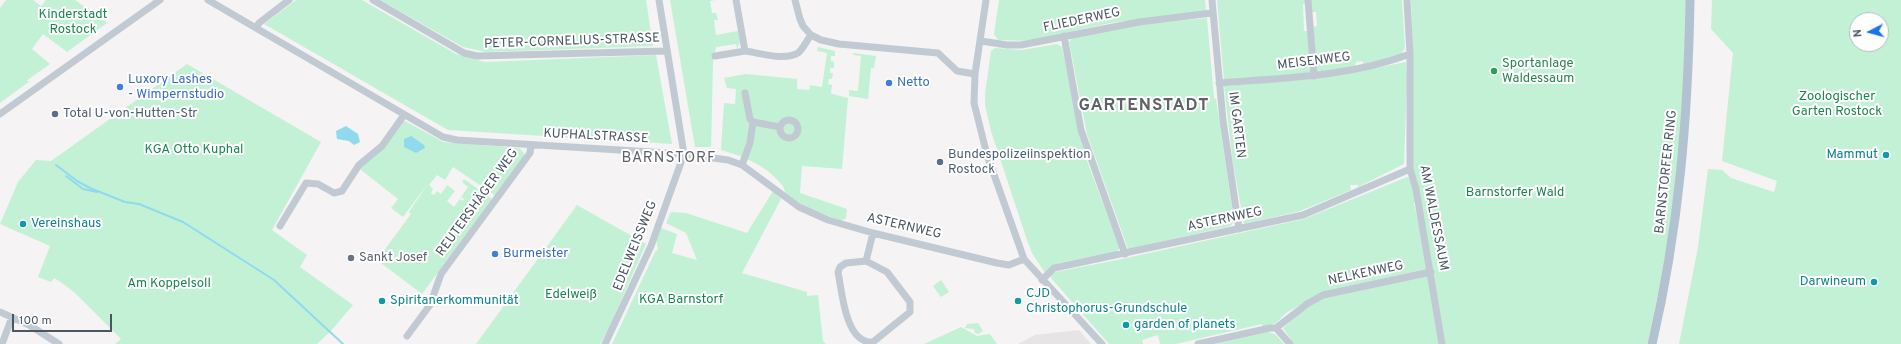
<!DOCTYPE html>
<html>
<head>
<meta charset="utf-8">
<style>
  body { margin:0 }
  #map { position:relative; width:1901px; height:344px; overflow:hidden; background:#f5f3f3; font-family:Overpass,sans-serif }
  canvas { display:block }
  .north { position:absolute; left:1849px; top:12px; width:40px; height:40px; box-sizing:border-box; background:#fff; border:1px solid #b7bbc0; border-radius:50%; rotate:264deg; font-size:11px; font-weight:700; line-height:16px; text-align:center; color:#4a5661 }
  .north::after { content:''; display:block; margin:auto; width:14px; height:18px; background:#1a73e8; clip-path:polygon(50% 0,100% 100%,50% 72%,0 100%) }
  .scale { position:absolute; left:12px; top:314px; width:100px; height:18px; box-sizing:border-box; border:2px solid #4a5661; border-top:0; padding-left:5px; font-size:12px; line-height:14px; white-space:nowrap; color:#4a5661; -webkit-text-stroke:3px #fff; paint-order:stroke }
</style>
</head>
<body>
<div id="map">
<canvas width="1901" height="344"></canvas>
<div class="north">N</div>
<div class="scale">100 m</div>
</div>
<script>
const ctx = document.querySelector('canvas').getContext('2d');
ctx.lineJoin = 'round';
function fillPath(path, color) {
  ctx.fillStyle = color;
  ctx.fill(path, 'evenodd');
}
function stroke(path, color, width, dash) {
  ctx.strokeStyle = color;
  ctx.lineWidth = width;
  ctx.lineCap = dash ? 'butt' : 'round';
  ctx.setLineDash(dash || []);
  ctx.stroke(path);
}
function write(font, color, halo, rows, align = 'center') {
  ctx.font = font + ' Overpass,sans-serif';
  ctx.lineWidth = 4;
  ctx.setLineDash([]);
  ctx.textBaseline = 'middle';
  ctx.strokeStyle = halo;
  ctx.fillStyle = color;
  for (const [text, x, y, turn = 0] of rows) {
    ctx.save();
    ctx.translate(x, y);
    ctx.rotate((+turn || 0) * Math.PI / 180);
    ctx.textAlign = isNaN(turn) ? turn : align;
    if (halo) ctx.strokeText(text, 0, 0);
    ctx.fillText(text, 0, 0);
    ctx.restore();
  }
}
fillPath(new Path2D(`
  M1079,330l12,14h-73l17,-9z`), '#e6e4e5');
fillPath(new Path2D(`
  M6,0h27l8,6 5,-6h29l32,23 -40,29 -24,-18 -11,15 18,15 -24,17h4l-30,22v-95z
  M296,0h66l94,54 29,8 171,-7 16,89 -224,-14 -184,-106z
  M380,0h266l7,46 -167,6 -23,-5z
  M670,0h45l-5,1 2,12h4l2,7h-4l2,15 22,-4 2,11 -3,7 -1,-5 -20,3 -3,16 -2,84h-16z
  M999,0h206l1,11 -96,12 -80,18 -32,-1 -4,-6z
  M1217,0h90v4h-4l1,27h5l2,42 -87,7z
  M1310,0h92l3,48 -6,9 -35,8 -2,-4 -6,1 -1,5 -39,5 -3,-45 4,-1 -1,-14h-5z
  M1411,0h275c-1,35 -1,71 -3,107 -6,80 -17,159 -36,237h-353l-11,-16 25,-22 15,-11 108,-23 -21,-103 3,-114z
  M1712,0h189v344h-222l19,-97 10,-78 14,1 9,8 43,14 3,-11 -55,-20 11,-108 -22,-24zM1857,20h24v24h-24z
  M1207,18l7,80 2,1 18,121 -3,6 -103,23 -41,-115 -18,-92 4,-5 61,-12z
  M1057,44l5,3 24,111 34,91 -6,3 -56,11 -13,10 -13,-20 -5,-13 -36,-109 -6,-26v-11l6,-43 4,-3 27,2z
  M818,47l17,4v5h-4v5l3,1v6h-4v5h3l-1,6h-3l-1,5 4,1 -1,8h-2l19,5 -6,71 -40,-3 -2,27 47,16 -1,9 -5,3c-16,-7 -43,-15 -55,-28 -2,-2 -2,-6 -4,-8 -16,-20 -37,-28 -61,-35l3,-47 11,1 1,-15 -9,-1 -3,-10 22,-4 51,5v10l12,1 1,-5 12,2 5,-34 -10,-2z
  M853,53l23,3 -2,12h-3l-3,31 -19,-3v-6l9,1 3,-35 -8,-1z
  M1406,62l1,18 -3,84 -46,23v-2h-8l1,5 -51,21 -56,13 -11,-60 -9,-78 97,-8z
  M187,64l134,78 -49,88 35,25 -7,12 53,38 -23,27 -13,12h-202l6,-5 -46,-46c-7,-5 -13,-11 -21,-15l-3,4 -13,-5 12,-31 -50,-22 18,-42 18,-22 15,1z
  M403,121h2l38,21 76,6 5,5v4l-28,39 -43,-29 -8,13 -8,-5 -8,10 4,4 -2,4 3,2 3,-4 4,3 6,-9 8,6 -8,10 7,6 6,-8 3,2 1,-2 -3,-2 7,-10 -6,-5 2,-3 28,20 -70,95 -45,-34 34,-46 -2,-2 20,-30 -26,35 -12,-9 7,-9 -37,-29v-3z
  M1407,177l4,1 5,24 -2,1 15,67 -117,28 -26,15 -10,10 -13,4 -1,-3 -86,20h-16l-2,-9 -16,5 1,4h-34l-58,-66v-3l4,-3 67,-13 182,-40z
  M773,191l8,8 -39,74 65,19v4l11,-1 5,46 3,3h-214l43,-92 3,-3 -2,-9 5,-12 16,6 -5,19 25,7 -11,-27 -20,-10 5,-11 15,1 61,20z
  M577,205l69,39 -37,84 -9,16h-124z
  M941,280l8,12 -8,5 -8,-11z
  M978,323l5,8 -5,3 -3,-1 -1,-4 -9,-1 2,-4z
  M961,327l16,9 13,-2 7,10h-73z
  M1268,332l7,2 9,10h-69z`), '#c3f1d5');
fillPath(new Path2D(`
  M346,126l12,8 2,8 -6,3 -5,-4 -12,-2 -1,-8z
  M411,136l13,9 1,3 -9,5 -12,-6v-8z`), '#90daee');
stroke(new Path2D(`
  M56,165l21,16 13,7 35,14 14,2 44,18 91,58 69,64
  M66,176l17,13 14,3`), '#90daee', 2);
stroke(new Path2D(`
  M208,0l235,137 14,3 227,14 44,6 14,5 57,42 29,13 45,13 124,30 12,2 15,-6
  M373,0l91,53 13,3 190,-5
  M736,0l9,51c15,2 39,10 53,2 5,-4 9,-13 13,-18
  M795,0l5,19 3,7 8,9 10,5 18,4 99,9 19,18 18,3
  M986,0l-11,74 -1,29 13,52 37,104 78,85
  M1212,0l11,121 16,108
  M1308,0l6,76
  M1407,0l3,54v115l6,20 26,155
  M256,28l3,-5 30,-23
  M1064,36l17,94 44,124
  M981,41l26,4h14l118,-23 73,-9
  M715,56l30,-5
  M1219,83c64,-5 130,-6 191,-29
  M0,114l160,-114
  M780 129a9 9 0 1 1 18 0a9 9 0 1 1-18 0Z
  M753,122l27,5
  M742,165l8,-22 3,-21 -3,-3 -5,-26
  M280,226l26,-43 12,1 16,9 8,-2 17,-26 23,-19 22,-31
  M866,261l21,11 23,30v10l-37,30c-28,2 -31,-51 -35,-70l2,-5 6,-4z
  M866,261l7,-28
  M1042,280l12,-12 249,-53 107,-46
  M0,312l29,13 30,19
  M1276,328l14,16
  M407,336l23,-31 11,-31 89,-121 1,-8
  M2,344l10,-27
  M605,344l46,-98 33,-92 -25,-154
  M1198,344l72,-16h6l31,-24 16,-9 108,-23`), '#c1cad2', 7);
stroke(new Path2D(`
  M1652,344c27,-115 36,-226 38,-344`), '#b3c2d1', 9);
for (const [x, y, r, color] of [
  [1494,71,4,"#2e9e5b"],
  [889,83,4,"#3f7fe0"],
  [120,87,4,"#3f7fe0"],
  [55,114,4,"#5c6f8a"],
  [1886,155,4,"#0f9aa8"],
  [940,162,4,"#5c6f8a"],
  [23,224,4,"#0f9aa8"],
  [495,254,4,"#3f7fe0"],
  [351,258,4,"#6b7280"],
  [1874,282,4,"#0f9aa8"],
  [382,301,4,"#0f9aa8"],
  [1018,301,4,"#0f9aa8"],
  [1126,325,4,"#0f9aa8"]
]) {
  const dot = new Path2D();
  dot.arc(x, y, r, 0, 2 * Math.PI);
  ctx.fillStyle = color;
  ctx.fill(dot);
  stroke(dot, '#fff', 1.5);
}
write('13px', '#17864f', '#fff', [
  ["Kinderstadt",73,15],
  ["Rostock",73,30],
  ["Zoologischer",1837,97],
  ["Garten Rostock",1837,112],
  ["KGA Otto Kuphal",194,150],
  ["Barnstorfer Wald",1515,193],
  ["Am Koppelsoll",169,284],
  ["Edelweiß",571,295],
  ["KGA Barnstorf",681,300]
]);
write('13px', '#4a5661', '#fff', [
  ["FLIEDERWEG",1082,21,-12],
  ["PETER-CORNELIUS-STRASSE",572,42,-2],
  ["MEISENWEG",1314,62,-7],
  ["IM GARTEN",1236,125,83],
  ["KUPHALSTRASSE",596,137,3],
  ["BARNSTORFER RING",1667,172,-84],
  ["REUTERSHÄGER WEG",478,203,-54],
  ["AM WALDESSAUM",1433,218,79],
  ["ASTERNWEG",1225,220,-12],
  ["ASTERNWEG",904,227,13],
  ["EDELWEISSWEG",636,246,-68],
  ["NELKENWEG",1366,274,-12]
]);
write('13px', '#27864d', '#fff', [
  ["Sportanlage",1502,64],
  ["Waldessaum",1502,79]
], 'left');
write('13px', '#366cbe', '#fff', [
  ["Luxory Lashes",128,80],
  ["- Wimpernstudio",128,95],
  ["Netto",897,83],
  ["Burmeister",503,254]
], 'left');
write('13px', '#4e5e75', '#fff', [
  ["Total U-von-Hutten-Str",63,114],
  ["Bundespolizeiinspektion",948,155],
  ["Rostock",948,170]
], 'left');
write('13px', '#0d838f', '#fff', [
  ["Mammut",1878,155,"right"],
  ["Vereinshaus",31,224],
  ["Darwineum",1866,282,"right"],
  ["CJD",1026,294],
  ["Christophorus-Grundschule",1026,309],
  ["Spiritanerkommunität",390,301],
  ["garden of planets",1134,325]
], 'left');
write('13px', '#5b616d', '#fff', [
  ["Sankt Josef",359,258]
], 'left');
ctx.letterSpacing = '1px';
write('15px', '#5f6368', '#fff', [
  ["BARNSTORF",669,159]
]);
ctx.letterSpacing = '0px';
ctx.letterSpacing = '1px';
write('bold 17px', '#5f6368', '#fff', [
  ["GARTENSTADT",1144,107]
]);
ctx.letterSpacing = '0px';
</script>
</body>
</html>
